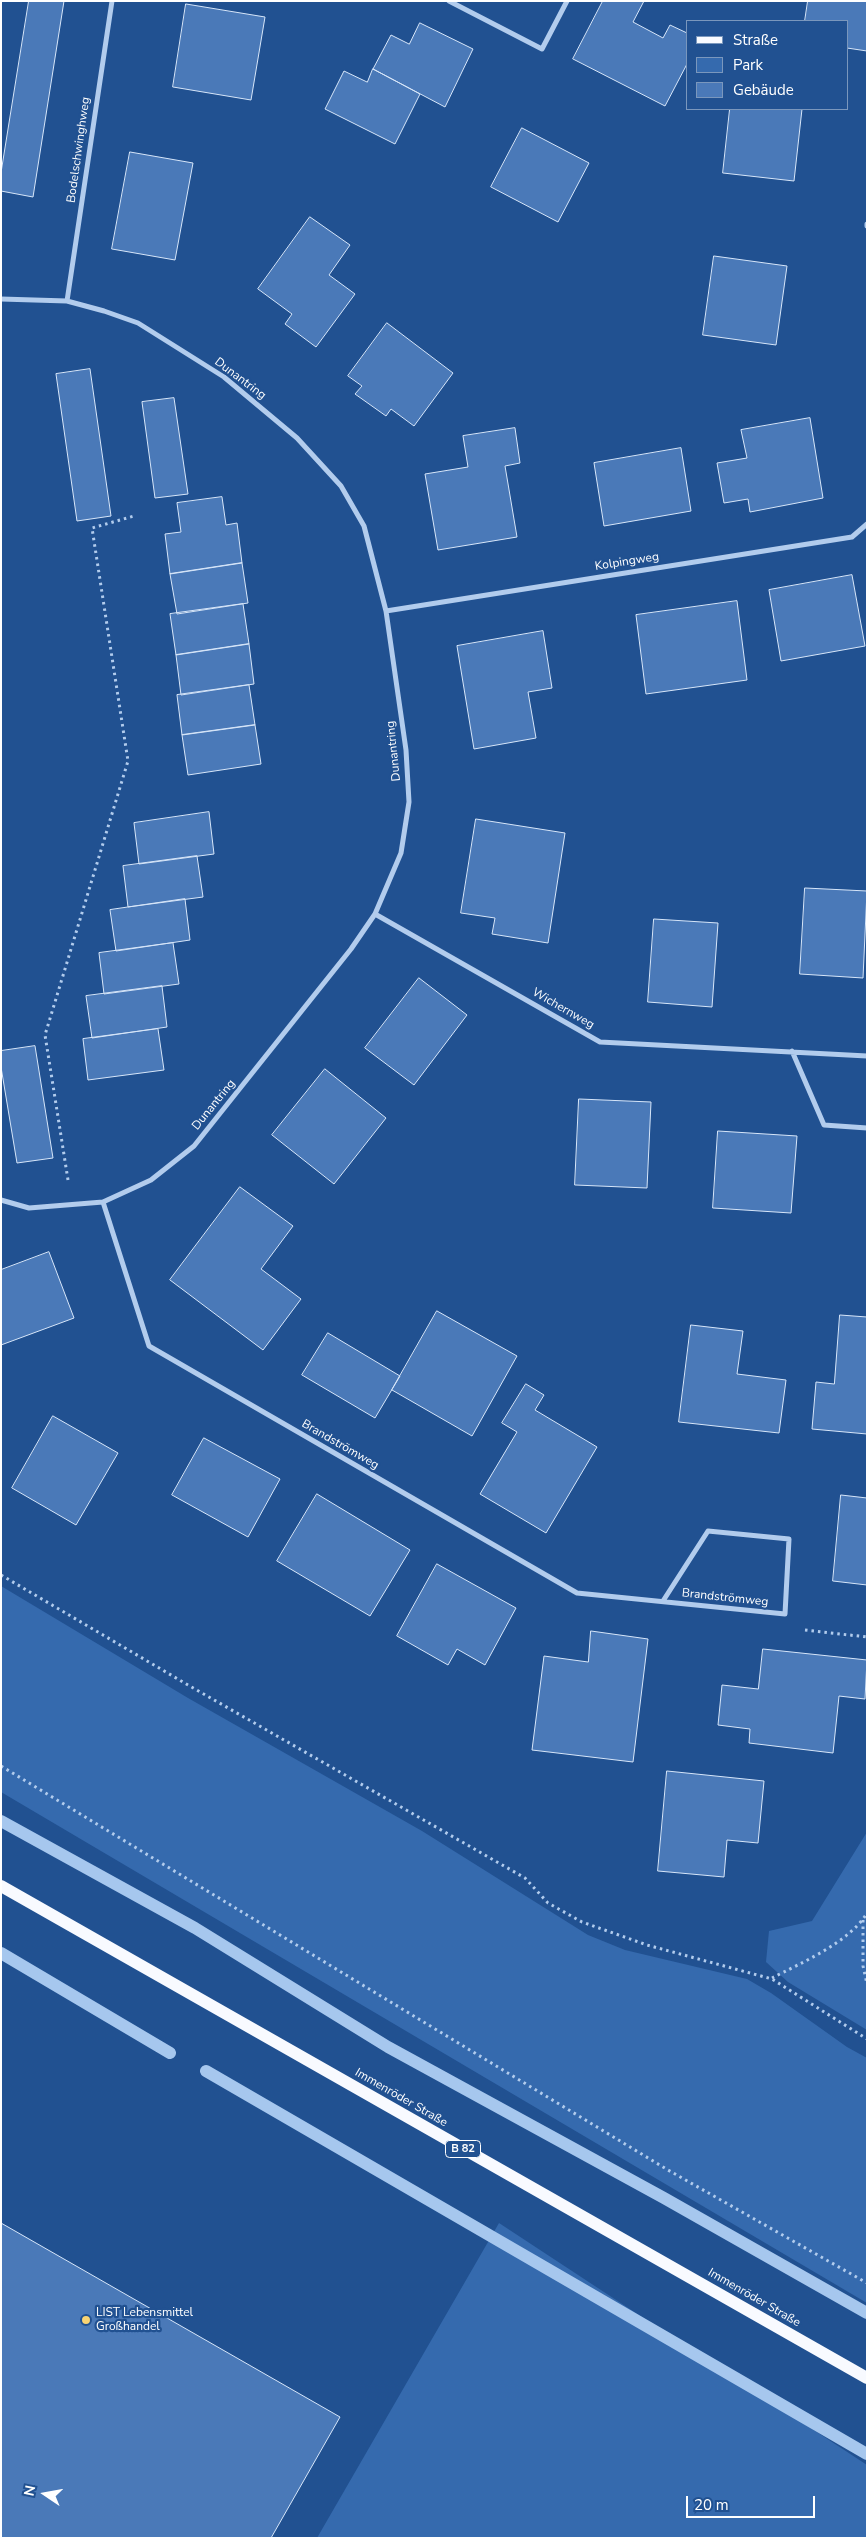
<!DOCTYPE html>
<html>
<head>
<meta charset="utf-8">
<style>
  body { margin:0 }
  #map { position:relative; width:868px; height:2539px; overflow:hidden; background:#215191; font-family:"Nunito Sans",sans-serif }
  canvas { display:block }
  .frame { position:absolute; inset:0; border:2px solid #fff; pointer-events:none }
  .legend { position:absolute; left:686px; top:20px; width:162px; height:90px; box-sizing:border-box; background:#215191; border:1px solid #7a97bd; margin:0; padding:6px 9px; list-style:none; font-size:15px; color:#fff }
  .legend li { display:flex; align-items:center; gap:10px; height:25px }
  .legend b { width:25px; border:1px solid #7a97bd }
  .north { position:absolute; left:20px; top:2469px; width:50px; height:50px; -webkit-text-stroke:4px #215191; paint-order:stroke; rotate:282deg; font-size:14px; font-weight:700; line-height:20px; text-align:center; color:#fff }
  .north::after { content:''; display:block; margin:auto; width:18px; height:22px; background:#fff; clip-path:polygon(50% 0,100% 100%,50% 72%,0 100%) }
  .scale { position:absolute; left:686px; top:2496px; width:129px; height:22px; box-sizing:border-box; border:2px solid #fff; border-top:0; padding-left:6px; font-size:15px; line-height:18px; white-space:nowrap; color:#fff; -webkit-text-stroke:4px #215191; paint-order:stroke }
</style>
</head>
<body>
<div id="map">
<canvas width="868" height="2539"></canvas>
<div class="frame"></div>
<ul class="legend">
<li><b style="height:6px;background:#f8faff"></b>Straße</li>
<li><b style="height:14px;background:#356aae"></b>Park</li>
<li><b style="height:14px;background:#4a79b8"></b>Gebäude</li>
</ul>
<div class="north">N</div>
<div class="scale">20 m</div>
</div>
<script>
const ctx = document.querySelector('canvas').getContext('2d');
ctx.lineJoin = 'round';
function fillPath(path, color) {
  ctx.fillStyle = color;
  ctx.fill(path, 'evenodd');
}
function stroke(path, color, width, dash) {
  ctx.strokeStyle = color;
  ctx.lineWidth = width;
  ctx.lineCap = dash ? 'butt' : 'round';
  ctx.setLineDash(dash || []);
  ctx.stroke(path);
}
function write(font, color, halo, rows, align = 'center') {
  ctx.font = font + ' "Nunito Sans",sans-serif';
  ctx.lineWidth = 4.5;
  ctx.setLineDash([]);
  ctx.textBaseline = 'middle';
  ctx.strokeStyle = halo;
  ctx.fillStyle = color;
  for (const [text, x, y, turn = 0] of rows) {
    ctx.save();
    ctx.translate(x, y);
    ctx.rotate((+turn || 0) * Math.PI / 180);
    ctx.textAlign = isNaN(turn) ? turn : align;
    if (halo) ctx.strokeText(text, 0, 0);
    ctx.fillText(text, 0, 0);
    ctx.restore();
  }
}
fillPath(new Path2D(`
  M1,1586l187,112 234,133 166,104 37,15 122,29 24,14 76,54 20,11v245l-866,-511z
  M867,1832v198l-79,-48 -22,-20 3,-31 43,-10z
  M499,2223l368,242v73h-550z`), '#356aae');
stroke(new Path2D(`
  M1,1821l194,107 193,119 276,151 203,115
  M1,1953l169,100
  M206,2071l661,383`), '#a6c7ee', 12);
const building = new Path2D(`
  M29,1h35l-31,196 -32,-6v-18z
  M603,1h41l-11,21 30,16 7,-13 17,8v31l-22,42 -92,-47z
  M808,1h59v50l-20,-3v-27h-42z
  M186,4l79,13 -14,83 -78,-13z
  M420,23l53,26 -28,58 -72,-38 18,-34 18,9z
  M373,69l47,25 -25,50 -70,-35 19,-38 23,11z
  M730,109h72l-8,72 -71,-8z
  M522,128l67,35 -31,59 -67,-35z
  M130,152l63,11 -18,97 -63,-11z
  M310,217l40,28 -21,30 26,19 -39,53 -31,-23 7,-10 -34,-25z
  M714,256l73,10 -11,79 -73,-10z
  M387,323l66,50 -39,53 -23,-17 -5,7 -31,-22 7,-8 -14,-10z
  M90,369l21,147 -34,5 -21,-147z
  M174,398l14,96 -33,4 -13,-96z
  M810,418l13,80 -73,14 -2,-13 -24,4 -7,-40 30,-5 -6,-28z
  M515,428l5,35 -15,3 12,71 -79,13 -13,-76 43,-7 -5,-31z
  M681,448l10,63 -87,15 -10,-63z
  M222,497l4,28 11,-2 5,40 -72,11 -5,-40 16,-2 -4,-29z
  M242,563l6,40 -71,11 -7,-40z
  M852,575l13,71 -84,15 -12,-71z
  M737,601l10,79 -101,14 -10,-79z
  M243,604l6,40 -73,11 -6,-41z
  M543,631l9,57 -24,4 8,46 -62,11 -17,-103z
  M249,644l5,40 -73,11 -5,-40z
  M249,685l6,40 -73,10 -5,-40z
  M255,725l6,39 -73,11 -6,-40z
  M209,812l5,42 -75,10 -5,-41z
  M476,819l89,14 -17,110 -56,-9 3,-16 -34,-5z
  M197,856l6,41 -75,10 -5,-41z
  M805,888l62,3 -4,87 -63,-4z
  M185,899l5,41 -74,11 -6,-41z
  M654,919l64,4 -6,84 -64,-5z
  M173,943l6,41 -75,10 -5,-41z
  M419,978l48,37 -53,70 -49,-37z
  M162,986l5,41 -75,11 -6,-42z
  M158,1029l6,41 -76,10 -5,-41z
  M35,1046l18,112 -36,5 -16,-96v-16z
  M325,1069l61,49 -52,66 -62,-49z
  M579,1099l72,3 -4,86 -72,-3z
  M718,1131l79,5 -6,77 -78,-5z
  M240,1187l53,39 -32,43 40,30 -38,51 -93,-70z
  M49,1252l25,66 -73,27v-75z
  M437,1311l80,45 -45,80 -80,-46z
  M840,1315l27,2v117l-55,-5 4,-47 18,2z
  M691,1325l52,6 -6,43 49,6 -7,53 -100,-11z
  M328,1333l72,43 -25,42 -73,-43z
  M526,1384l18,11 -9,15 62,37 -51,86 -66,-39 37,-62 -15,-9z
  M53,1416l65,37 -42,72 -64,-37z
  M204,1438l76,41 -32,58 -76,-42z
  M317,1494l93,56 -40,66 -93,-55z
  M841,1495l26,3v87l-34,-4z
  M437,1564l79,44 -31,57 -28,-16 -9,16 -51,-29z
  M591,1631l57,8 -15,123 -101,-12 12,-94 44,6z
  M763,1649l104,11 -2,39 -26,-3 -6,57 -84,-10 1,-14 -32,-4 4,-40 36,4z
  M667,1771l97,10 -6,62 -31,-3 -3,37 -66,-6z
  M1,2223l339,194 -69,121h-270z`);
fillPath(building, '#4a79b8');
stroke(building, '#d7e6f9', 1);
stroke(new Path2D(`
  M68,1180l-23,-145 83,-274 -36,-233 42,-12
  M1,1575l187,110 337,193 23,25 34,19 65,23 125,34 95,60
  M805,1630l62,7
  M1,1766l667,404 199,113
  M863,1920v46l4,18
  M772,1978c29,-15 78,-36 95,-65`), '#b2cced', 3, [2.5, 4]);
stroke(new Path2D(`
  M449,1l93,48 25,-48
  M867,224v2
  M1,299l66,2 37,10 34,12 86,54 73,61 44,48 23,40 22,85 20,139 3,52 -8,51 -26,61 -24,35 -157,197 -43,34 -48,22 -74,6 -28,-8
  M67,301l45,-300
  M386,611l466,-74 15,-13
  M375,914l225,128 267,14
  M792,1051l32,74 43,3
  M103,1202l46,144 428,247 208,21 4,-75 -81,-8 -45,70`), '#b2cced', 5);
stroke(new Path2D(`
  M1,1886l866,492`), '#f8faff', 12);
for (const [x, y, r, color] of [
  [86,2320,5,"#f9d473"]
]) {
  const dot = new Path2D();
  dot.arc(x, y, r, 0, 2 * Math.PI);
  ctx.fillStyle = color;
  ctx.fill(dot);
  stroke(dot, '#215191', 2);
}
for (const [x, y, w] of [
  [463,2149,35]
]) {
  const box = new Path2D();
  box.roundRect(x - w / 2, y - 8.5, w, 17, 4);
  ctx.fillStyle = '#215191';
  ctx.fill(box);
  stroke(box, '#fff', 1);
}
write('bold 11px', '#fff', null, [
  ["B 82",463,2149]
]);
write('12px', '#fff', '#215191', [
  ["Bodelschwinghweg",79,150,-82],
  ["Dunantring",240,379,37],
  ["Kolpingweg",627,562,-9],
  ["Dunantring",394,751,-96],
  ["Wichernweg",563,1009,30],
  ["Dunantring",214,1105,-51],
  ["Brandströmweg",340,1445,30],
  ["Brandströmweg",725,1598,6],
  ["Immenröder Straße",401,2098,30],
  ["Immenröder Straße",754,2298,30]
]);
write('12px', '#fff', '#215191', [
  ["LIST Lebensmittel",96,2313],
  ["Großhandel",96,2327]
], 'left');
</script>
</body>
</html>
